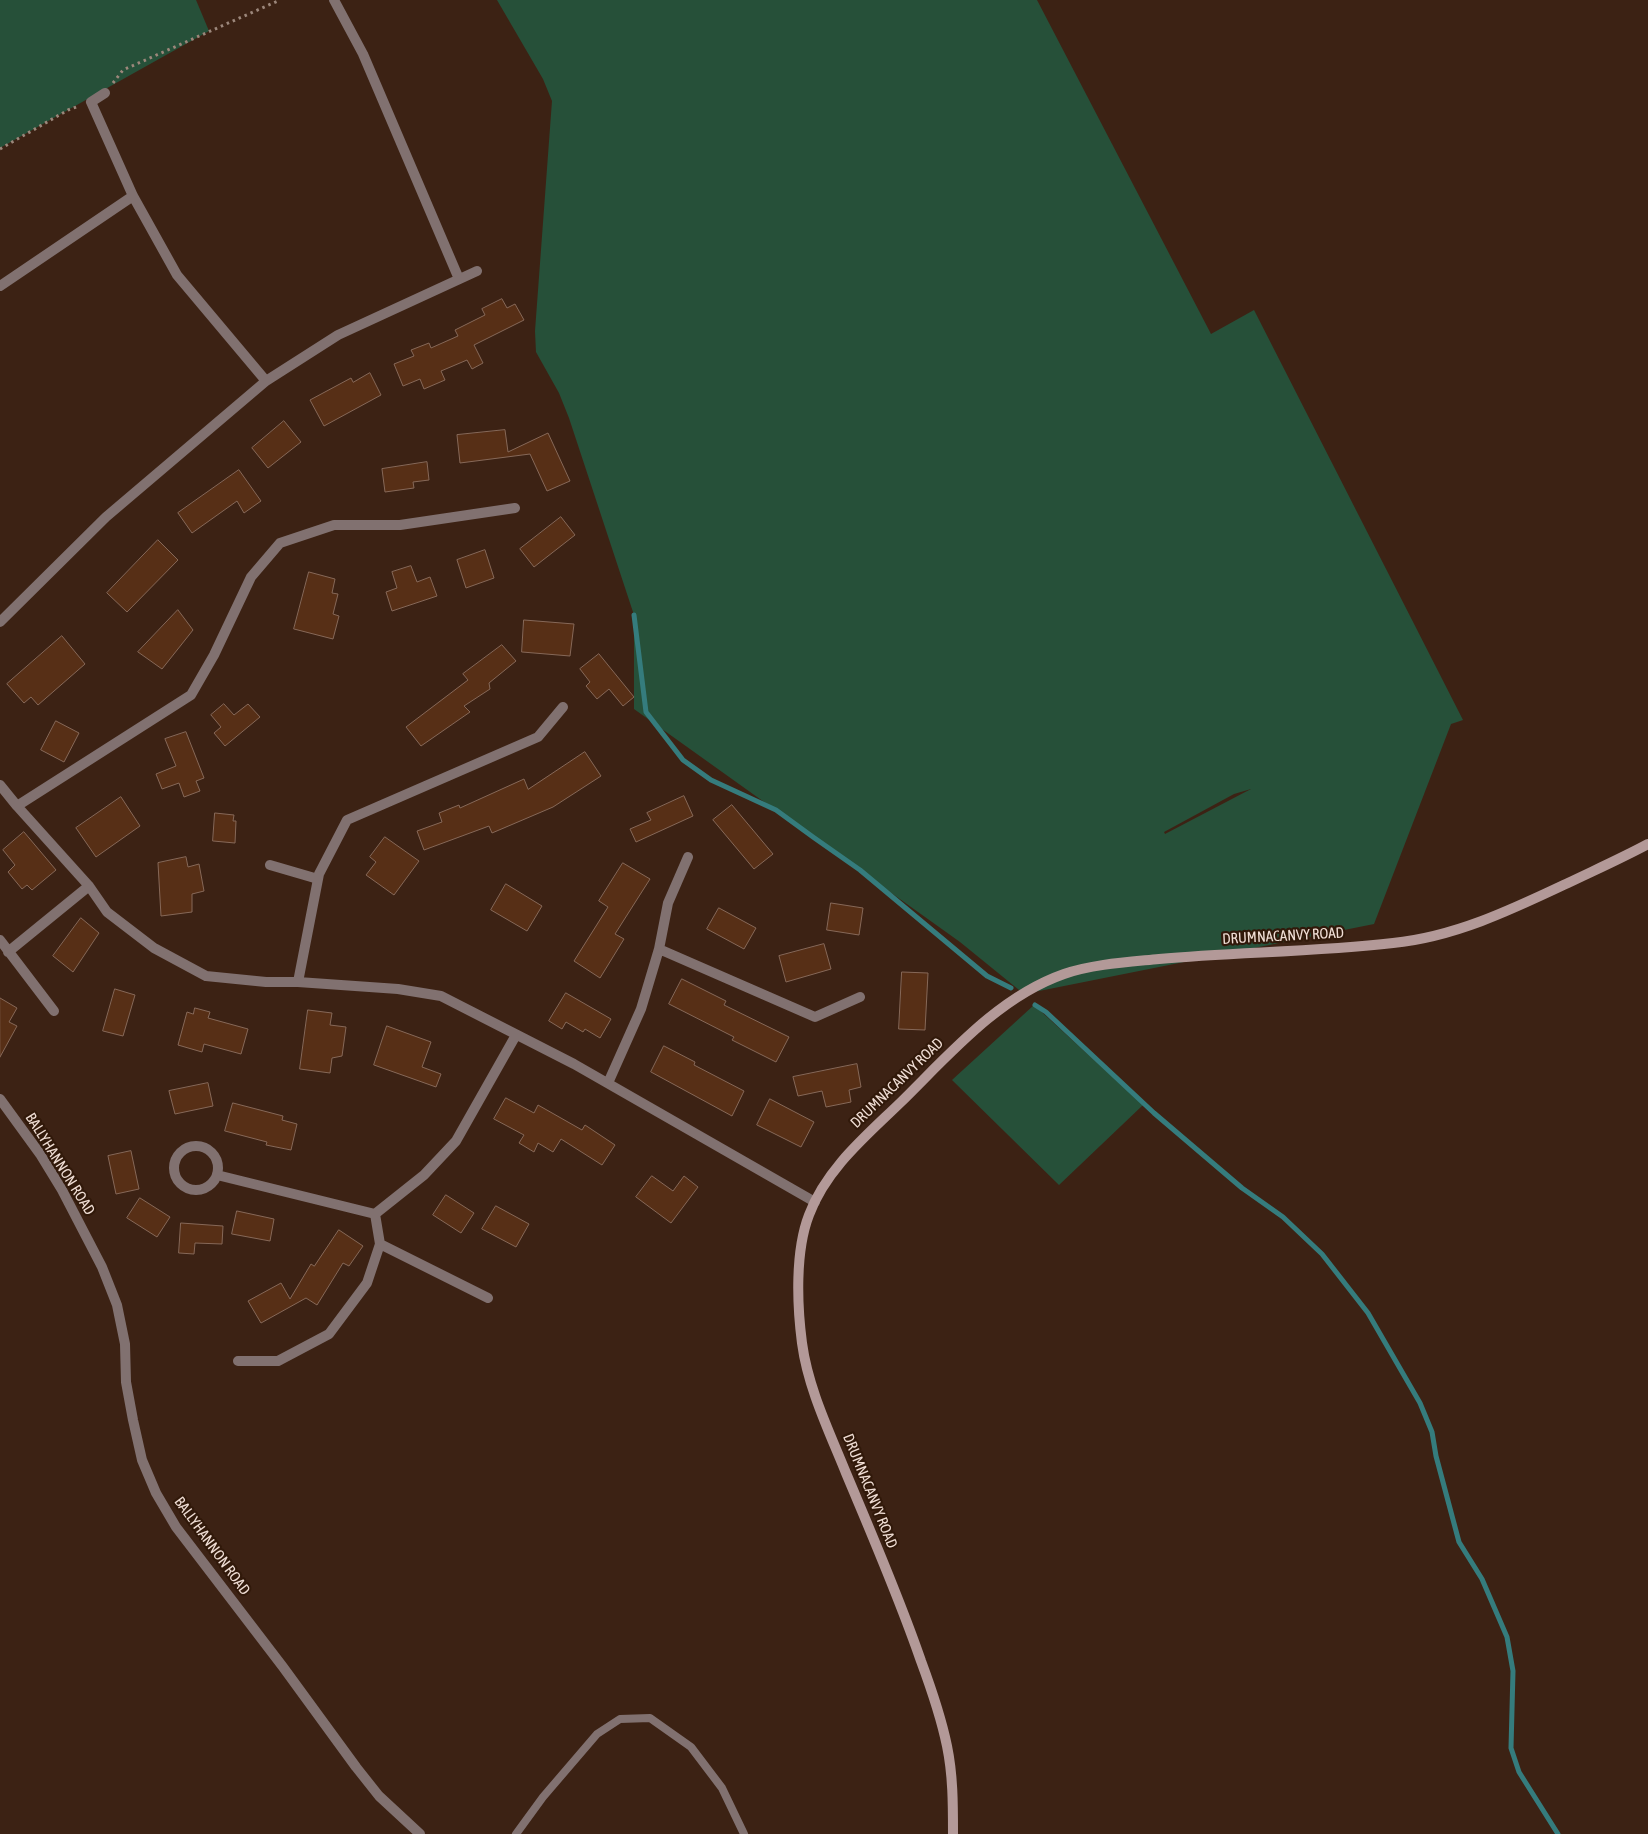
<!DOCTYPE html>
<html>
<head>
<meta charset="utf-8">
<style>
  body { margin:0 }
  canvas { display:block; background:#3c2214 }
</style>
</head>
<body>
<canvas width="1648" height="1834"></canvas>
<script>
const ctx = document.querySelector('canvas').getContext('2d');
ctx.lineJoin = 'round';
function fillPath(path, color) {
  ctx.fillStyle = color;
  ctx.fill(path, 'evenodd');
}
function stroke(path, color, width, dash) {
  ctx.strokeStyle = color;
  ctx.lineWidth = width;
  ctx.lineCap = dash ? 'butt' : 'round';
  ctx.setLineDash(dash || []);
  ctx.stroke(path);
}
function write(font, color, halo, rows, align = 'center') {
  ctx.font = font + ' "Asap Condensed",sans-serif';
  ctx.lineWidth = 4.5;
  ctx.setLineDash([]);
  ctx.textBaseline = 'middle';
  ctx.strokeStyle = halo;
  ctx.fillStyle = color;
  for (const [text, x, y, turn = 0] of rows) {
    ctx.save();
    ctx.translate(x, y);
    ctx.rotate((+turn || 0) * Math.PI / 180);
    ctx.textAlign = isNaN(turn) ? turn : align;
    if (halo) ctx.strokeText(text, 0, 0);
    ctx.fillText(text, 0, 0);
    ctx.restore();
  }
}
fillPath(new Path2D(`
  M0,0h196l13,31 -209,117z
  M497,0h540l174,334 43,-24 209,410 -12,4 -77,200 -350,70 -64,-52 -326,-233v-94l-65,-197 -10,-25 -23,-41 -1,-21 17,-230 -9,-22zM1251,789l-86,45 -1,-2 70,-38z
  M1034,1005l109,100 -84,80 -107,-105z`), '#265039');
stroke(new Path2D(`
  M634,615l12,97 37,48 28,20 65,30 37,27 47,33 127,106 24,12
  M1035,1005l11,7 108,101 88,75 41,29 39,37 46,59 52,90 12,29 4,24 23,86 23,37 25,58 6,34 -2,77 8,24 39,62`), '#357c7d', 5);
const building = new Path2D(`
  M502,299l5,9 8,-4 9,16 -50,25 9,18 -11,6 -5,-9 -26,11 4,9 -21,9 -4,-10 -17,7 -9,-22 20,-8 -3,-6 18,-7 2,5 27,-12 -3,-6 30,-15 -3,-6z
  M370,373l11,22 -57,31 -14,-26 41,-22 2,4z
  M284,421l17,21 -33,26 -16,-20z
  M505,430l3,22 40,-19 22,48 -23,10 -17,-37 -70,9 -3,-28z
  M427,462l2,18 -16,2 1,6 -29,4 -3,-23z
  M239,470l22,31 -17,12 -7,-12 -45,32 -14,-20z
  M561,517l14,18 -41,32 -14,-18z
  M158,540l20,20 -51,52 -20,-19z
  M485,550l9,28 -28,10 -9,-28z
  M411,566l6,16 13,-5 7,19 -45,15 -6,-19 11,-4 -5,-16z
  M309,572l26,7 -3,14 6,1 -5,20 6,2 -6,23 -39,-10z
  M178,610l15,20 -31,39 -24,-17z
  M524,620l50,4 -4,32 -48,-4z
  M62,636l23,28 -47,41 -7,-8 -7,6 -17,-19z
  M502,645l14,16 -27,22 1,6 -26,17 6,6 -49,34 -15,-19 62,-47 -5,-6z
  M599,654l35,43 -11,9 -14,-17 -12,10 -11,-13 4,-4 -10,-13z
  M224,704l10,11 14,-11 12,13 -35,29 -11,-13 7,-6 -10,-12z
  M56,721l23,12 -15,29 -23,-12z
  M186,732l18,46 -8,3 4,10 -16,6 -5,-14 -17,6 -6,-15 20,-8 -11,-27z
  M585,752l16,24 -48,31 -61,26 -3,-7 -65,24 -7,-19 25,-9 -3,-9 20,-8 1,3 64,-29 4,10z
  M684,796l9,20 -57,26 -6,-13 21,-9 -4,-7z
  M121,797l19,29 -44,31 -20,-29z
  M732,805l41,49 -19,15 -41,-49z
  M215,813l19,2 -1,6h3l-1,22 -22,-2z
  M24,832l32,38 -24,20 -5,-5 -5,4 -14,-17 7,-7 -12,-15z
  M385,837l34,24 -25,34 -28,-20 10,-13 -6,-5z
  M186,857l2,10 11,-3 5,27 -12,3v18l-31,4 -3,-53z
  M623,863l27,16 -35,55 9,5 -24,39 -26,-17 34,-54 -9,-6z
  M506,884l36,22 -15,25 -36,-21z
  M831,903l32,5 -4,27 -32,-5z
  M719,908l37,20 -12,21 -37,-20z
  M81,918l18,15 -26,39 -20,-16z
  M824,944l7,25 -45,13 -7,-26z
  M902,972l26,1 -3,57 -26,-1z
  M682,979l44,22 -2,4 65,32 -13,25 -44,-22 2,-3 -65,-33z
  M115,989l20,6 -12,41 -20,-5z
  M566,993l45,26 -11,19 -15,-9 -2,3 -17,-10 -4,7 -13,-8z
  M0,998l17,10 -8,14 8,4 -17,31z
  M195,1008l15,4 -2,6 40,11 -7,25 -37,-10 -2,8 -24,-7 9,-33 6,2z
  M308,1010l24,3 -2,12 16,2 -4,29 -10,2 -2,15 -30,-4z
  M387,1026l44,16 -9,25 19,7 -5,13 -62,-22z
  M664,1046l31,16 -1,3 50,26 -12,25 -81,-44z
  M857,1064l4,23 -12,3 2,12 -25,5 -4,-16 -24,5 -5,-19z
  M208,1083l5,23 -38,8 -6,-23z
  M506,1098l28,15 4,-8 44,25 3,-5 30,20 -13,20 -41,-26 -8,13 -15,-9 -4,9 -15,-9 5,-8 -30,-16z
  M770,1099l44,23 -13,25 -44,-22z
  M233,1103l50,13 -1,4 15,4 -6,26 -25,-5 1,-3 -42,-11z
  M131,1151l8,38 -23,5 -8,-38z
  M652,1176l21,15 11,-15 14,11 -27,36 -35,-26z
  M446,1195l28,18 -13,20 -28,-18z
  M140,1198l30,19 -13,20 -30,-19z
  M496,1206l33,18 -13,23 -34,-18z
  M237,1211l37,8 -4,22 -38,-7z
  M181,1223l42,3 -1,18 -27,-1 -1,11 -15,-1z
  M339,1230l24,16 -14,20 -6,-3 -26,42 -11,-7 -45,25 -13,-22 33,-18 9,16 21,-35 3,2z`);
fillPath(building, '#572f16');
stroke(building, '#866858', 1);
stroke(new Path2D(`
  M113,83l10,-13 157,-70
  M0,149l68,-39 11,-4`), '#9c877b', 3, [2.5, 4]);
stroke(new Path2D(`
  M516,1834l27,-37 54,-63 23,-15 30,-1 41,29 31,41 22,46`), '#817170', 8);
stroke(new Path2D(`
  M334,0l29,54 96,225
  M105,93l-14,9 42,94 44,79 89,106
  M0,286l133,-90
  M0,622l106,-105 160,-136 72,-46 139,-64
  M0,785l17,21 72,80 18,26 47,36 52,28 60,6h32l100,7 43,7 133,68 241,138
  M17,806l174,-111 23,-40 37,-78 29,-34 54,-18h66l115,-17
  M270,865l48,14
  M0,940l54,71
  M659,949l156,68 45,-20
  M8,952l81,-66
  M298,982l21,-108 28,-54 191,-83 25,-30
  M608,1083l33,-74 18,-60 9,-46 20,-46
  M0,1099l40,55 22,36 40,77 15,38 8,39 1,38 7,38 9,40 14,33 20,34 107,140 73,100 23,29 41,38
  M174 1168a22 22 0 1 1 44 0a22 22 0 1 1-44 0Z
  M217,1175l158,39
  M380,1244l108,54
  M238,1361h40l51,-27 38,-51 13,-39 -5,-30 49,-39 32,-34 60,-106`), '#817170', 10);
stroke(new Path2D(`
  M953,1834c0,-30 0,-59 -6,-88 -6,-29 -16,-58 -26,-85 -22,-64 -49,-126 -75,-188 -17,-42 -38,-85 -44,-130 -5,-38 -7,-92 7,-128 17,-46 57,-79 91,-112 48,-47 98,-106 164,-129 29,-10 65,-12 95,-15 78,-7 156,-7 234,-16 62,-6 120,-34 175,-60 27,-13 54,-25 80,-39`), '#b39998', 10);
write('15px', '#f0ded5', '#31190a', [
  ["DRUMNACANVY ROAD",1283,936,-3],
  ["DRUMNACANVY ROAD",897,1083,-44],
  ["BALLYHANNON ROAD",60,1164,58],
  ["DRUMNACANVY ROAD",870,1491,68],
  ["BALLYHANNON ROAD",212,1546,54]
]);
</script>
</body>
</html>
